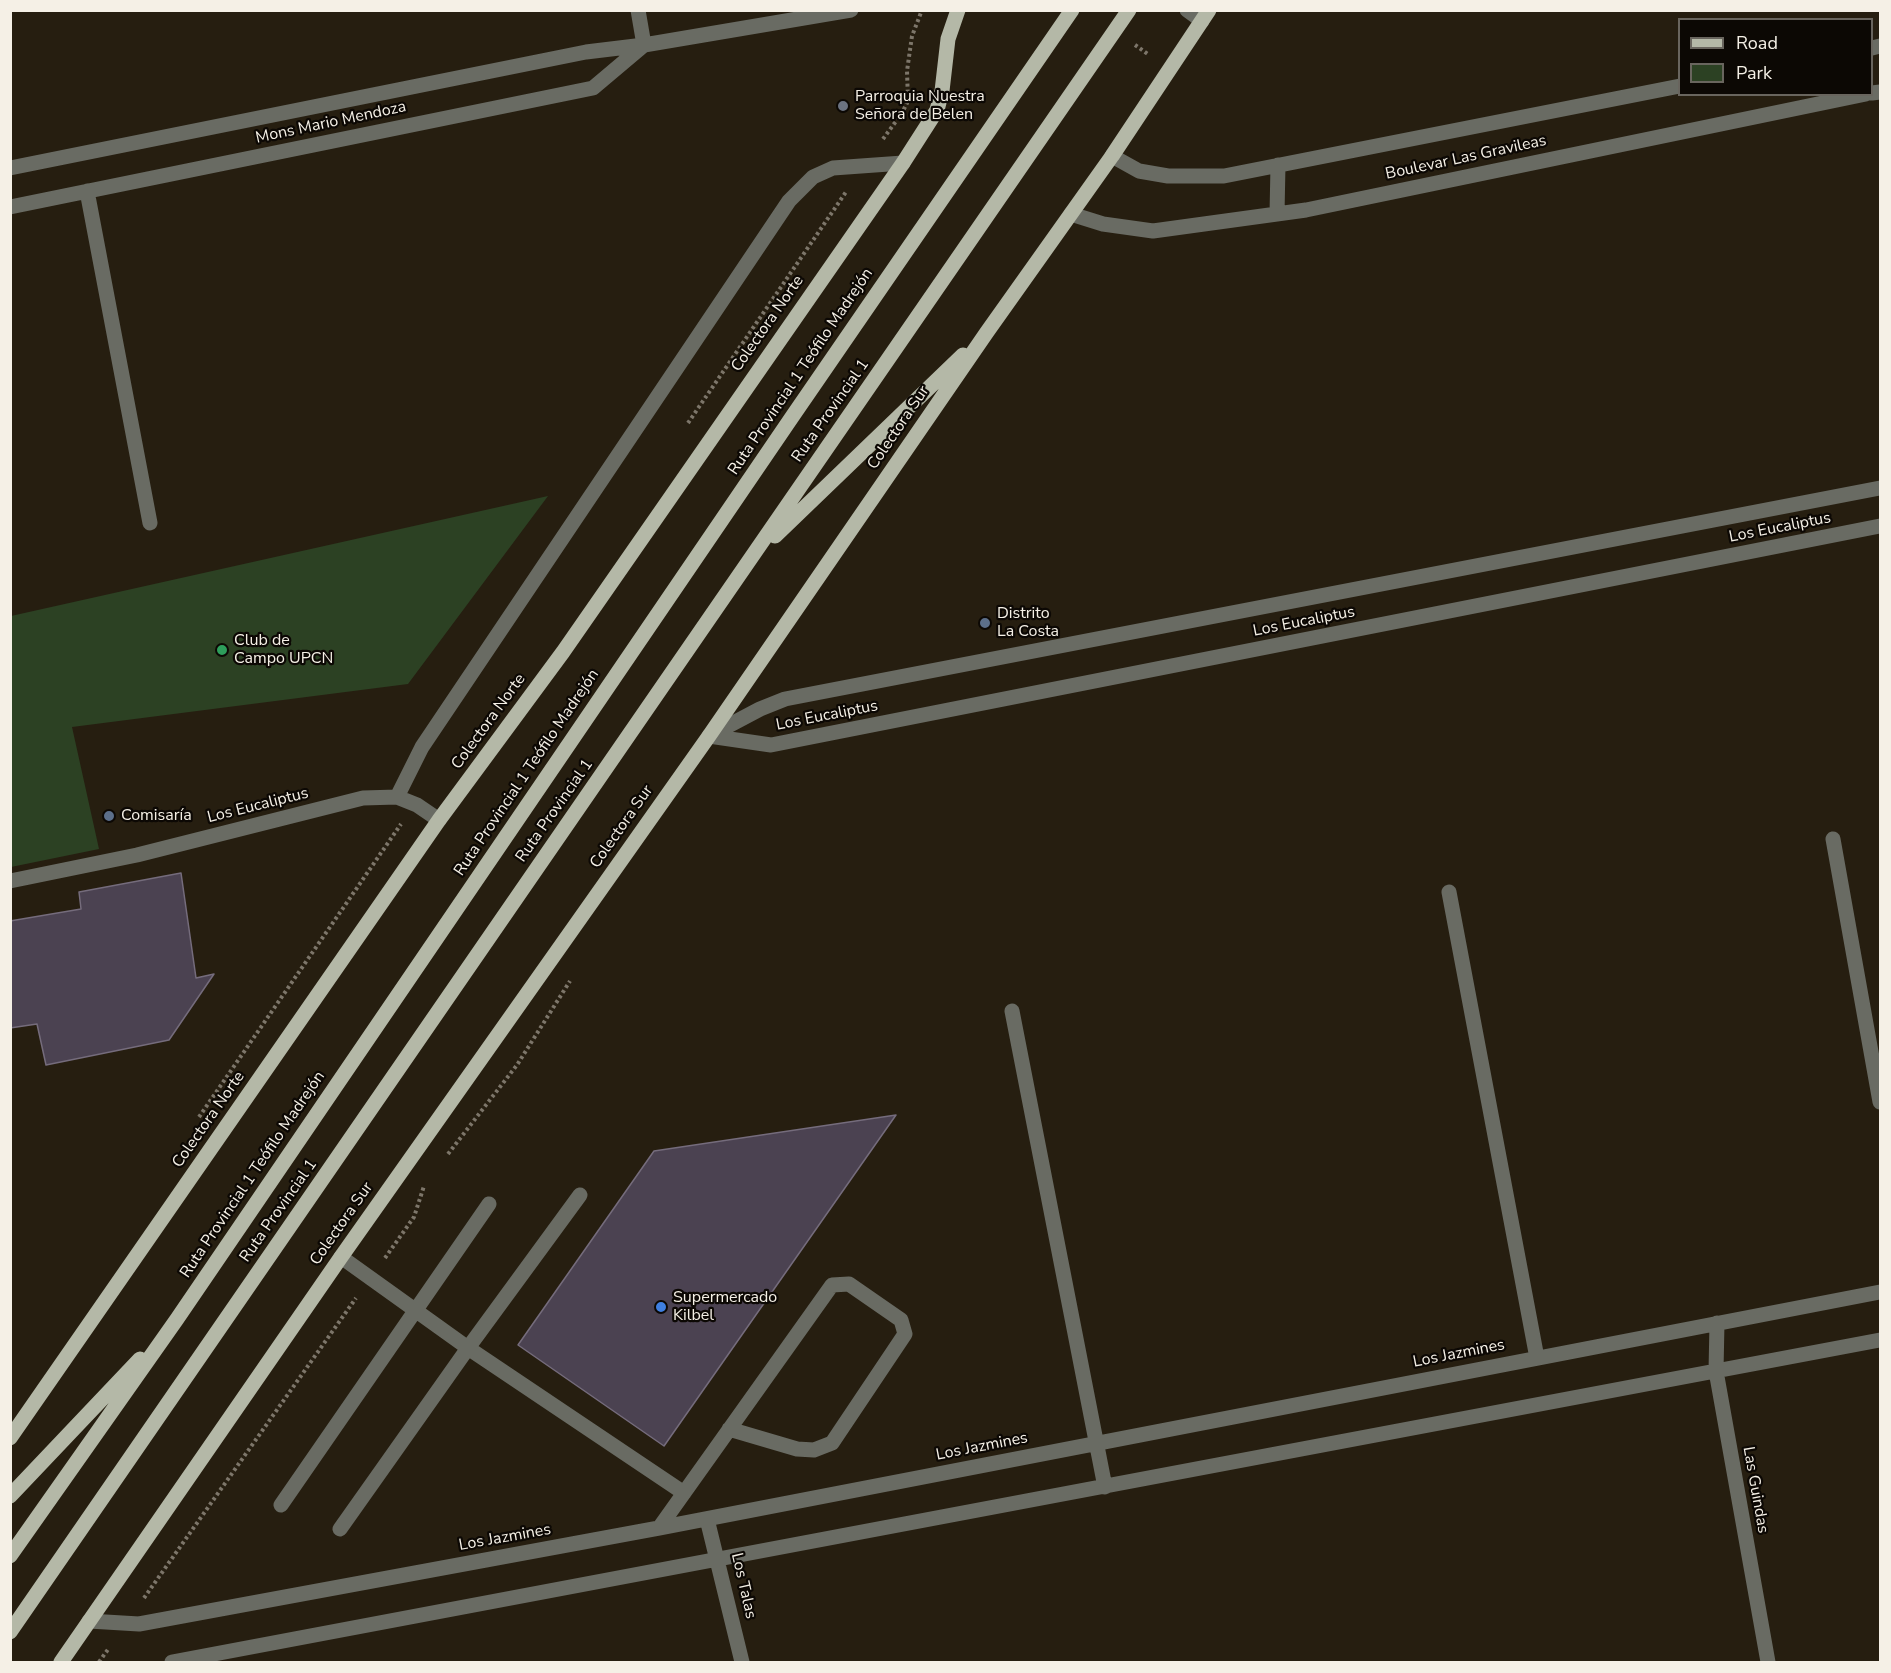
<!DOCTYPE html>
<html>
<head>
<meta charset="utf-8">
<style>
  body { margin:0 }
  #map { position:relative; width:1891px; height:1673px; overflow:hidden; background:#261e10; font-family:"Nunito Sans",sans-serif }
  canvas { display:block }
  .frame { position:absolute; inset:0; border:12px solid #f5f0e6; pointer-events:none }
  .legend { position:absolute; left:1678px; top:18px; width:195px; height:78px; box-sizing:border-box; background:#0c0804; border:2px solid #69655e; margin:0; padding:8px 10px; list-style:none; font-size:18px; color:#f5f0e6 }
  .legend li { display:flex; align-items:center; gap:12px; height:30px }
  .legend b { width:30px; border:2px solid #69655e }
</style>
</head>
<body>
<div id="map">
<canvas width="1891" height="1673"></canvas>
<div class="frame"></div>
<ul class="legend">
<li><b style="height:8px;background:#b4b8a7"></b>Road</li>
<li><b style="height:16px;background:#2c4123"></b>Park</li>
</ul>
</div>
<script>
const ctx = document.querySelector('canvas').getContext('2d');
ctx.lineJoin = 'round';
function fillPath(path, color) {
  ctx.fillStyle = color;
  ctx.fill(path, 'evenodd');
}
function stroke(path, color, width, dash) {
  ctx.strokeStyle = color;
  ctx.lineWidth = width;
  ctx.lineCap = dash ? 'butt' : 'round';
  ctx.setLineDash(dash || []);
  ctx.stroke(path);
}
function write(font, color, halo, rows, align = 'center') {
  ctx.font = font + ' "Nunito Sans",sans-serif';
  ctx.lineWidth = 4.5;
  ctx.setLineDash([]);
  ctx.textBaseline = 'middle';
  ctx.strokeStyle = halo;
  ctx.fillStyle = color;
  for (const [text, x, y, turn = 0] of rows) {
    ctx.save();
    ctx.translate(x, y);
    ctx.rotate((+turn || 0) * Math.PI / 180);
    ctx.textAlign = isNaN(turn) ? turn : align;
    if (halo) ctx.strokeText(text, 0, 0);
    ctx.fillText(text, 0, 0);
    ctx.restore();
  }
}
fillPath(new Path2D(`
  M548,496l-140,188 -336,43 27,122 -88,18v-251z`), '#2c4123');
const building = new Path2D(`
  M181,873l15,105 18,-4 -45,66 -123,25 -9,-41 -27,4v-107l71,-12 -2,-17z
  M896,1115l-232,331 -146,-101 136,-194z`);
fillPath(building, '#4b4251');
stroke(building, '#756c7c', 1.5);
stroke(new Path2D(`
  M1135,45l14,10
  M883,139l19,-26 6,-12 -1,-30 5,-35 10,-26
  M688,423l158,-231
  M199,1117l202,-293
  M448,1154l69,-89 53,-84
  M385,1258l29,-41 10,-31
  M144,1598l212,-300
  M99,1662l10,-14`), '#7d766a', 4, [3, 3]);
stroke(new Path2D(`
  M638,10l6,35
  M1187,10l15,11
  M1872,48l8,-2
  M1872,93l8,-1
  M1112,156l27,15 29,5h56l456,-90
  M10,168l576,-116 58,-7 207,-35
  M87,191l63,332
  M10,207l583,-119 51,-43
  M1071,214l32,10 50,7 153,-21 560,-116
  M1277,214l1,-49
  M709,736l51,-27 25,-10 1095,-211
  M709,736l62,9 1109,-219
  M397,797l25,-50 367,-546 24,-24 20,-9 70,-5
  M1833,839l47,263
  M10,881l127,-26 226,-57 34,-1 20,8 22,15
  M1449,892l88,466
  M1012,1011l93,476
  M341,1257l127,91 216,145
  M1717,1323l-1,48 52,291
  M281,1505l208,-301
  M707,1519l35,143
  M659,1528l173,-243 17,-1 52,36 4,14 -73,109 -18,7 -17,-1 -68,-20
  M340,1529l128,-181 112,-153
  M89,1621l50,3 520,-96 1221,-236
  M172,1662l1708,-322`), '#696b63', 15);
stroke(new Path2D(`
  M775,536l188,-181
  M10,1438l429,-618 124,-168 340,-489 34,-53 5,-19 6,-52 10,-29
  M10,1496l130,-137
  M10,1556l167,-237 615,-902 280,-407
  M10,1632l1119,-1622
  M61,1662l280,-405 368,-521 278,-404 125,-176 97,-146`), '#b4b8a7', 15);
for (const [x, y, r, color] of [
  [843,106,6,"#6b7280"],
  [985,623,6,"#5c6f8a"],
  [222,650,6,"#2e9e5b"],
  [109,816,6,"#5c6f8a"],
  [661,1307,6,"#3f7fe0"]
]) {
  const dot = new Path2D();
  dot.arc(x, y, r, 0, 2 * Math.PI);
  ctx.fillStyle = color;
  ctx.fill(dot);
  stroke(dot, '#0c0804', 2);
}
write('16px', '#f5f0e6', '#0c0804', [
  ["Parroquia Nuestra",855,97],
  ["Señora de Belen",855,115],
  ["Distrito",997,614],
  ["La Costa",997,632],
  ["Club de",234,641],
  ["Campo UPCN",234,659],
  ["Comisaría",121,816],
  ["Supermercado",673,1298],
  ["Kilbel",673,1316]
], 'left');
write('16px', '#f5f0e6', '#0c0804', [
  ["Mons Mario Mendoza",331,123,-12],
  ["Boulevar Las Gravileas",1466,158,-12],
  ["Colectora Norte",768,324,-55],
  ["Ruta Provincial 1 Teófilo Madrejón",801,372,-56],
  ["Ruta Provincial 1",831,411,-55],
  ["Colectora Sur",899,428,-56],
  ["Los Eucaliptus",1780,528,-11],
  ["Los Eucaliptus",1304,622,-11],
  ["Los Eucaliptus",827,716,-11],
  ["Colectora Norte",489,722,-54],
  ["Ruta Provincial 1 Teófilo Madrejón",527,773,-56],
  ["Los Eucaliptus",258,806,-14],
  ["Ruta Provincial 1",555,811,-55],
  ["Colectora Sur",622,827,-55],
  ["Colectora Norte",209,1120,-55],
  ["Ruta Provincial 1 Teófilo Madrejón",253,1175,-56],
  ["Ruta Provincial 1",279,1211,-55],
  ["Colectora Sur",342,1224,-55],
  ["Los Jazmines",1459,1354,-11],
  ["Los Jazmines",982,1447,-11],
  ["Las Guindas",1755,1490,80],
  ["Los Jazmines",505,1538,-10],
  ["Los Talas",743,1586,77]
]);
</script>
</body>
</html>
